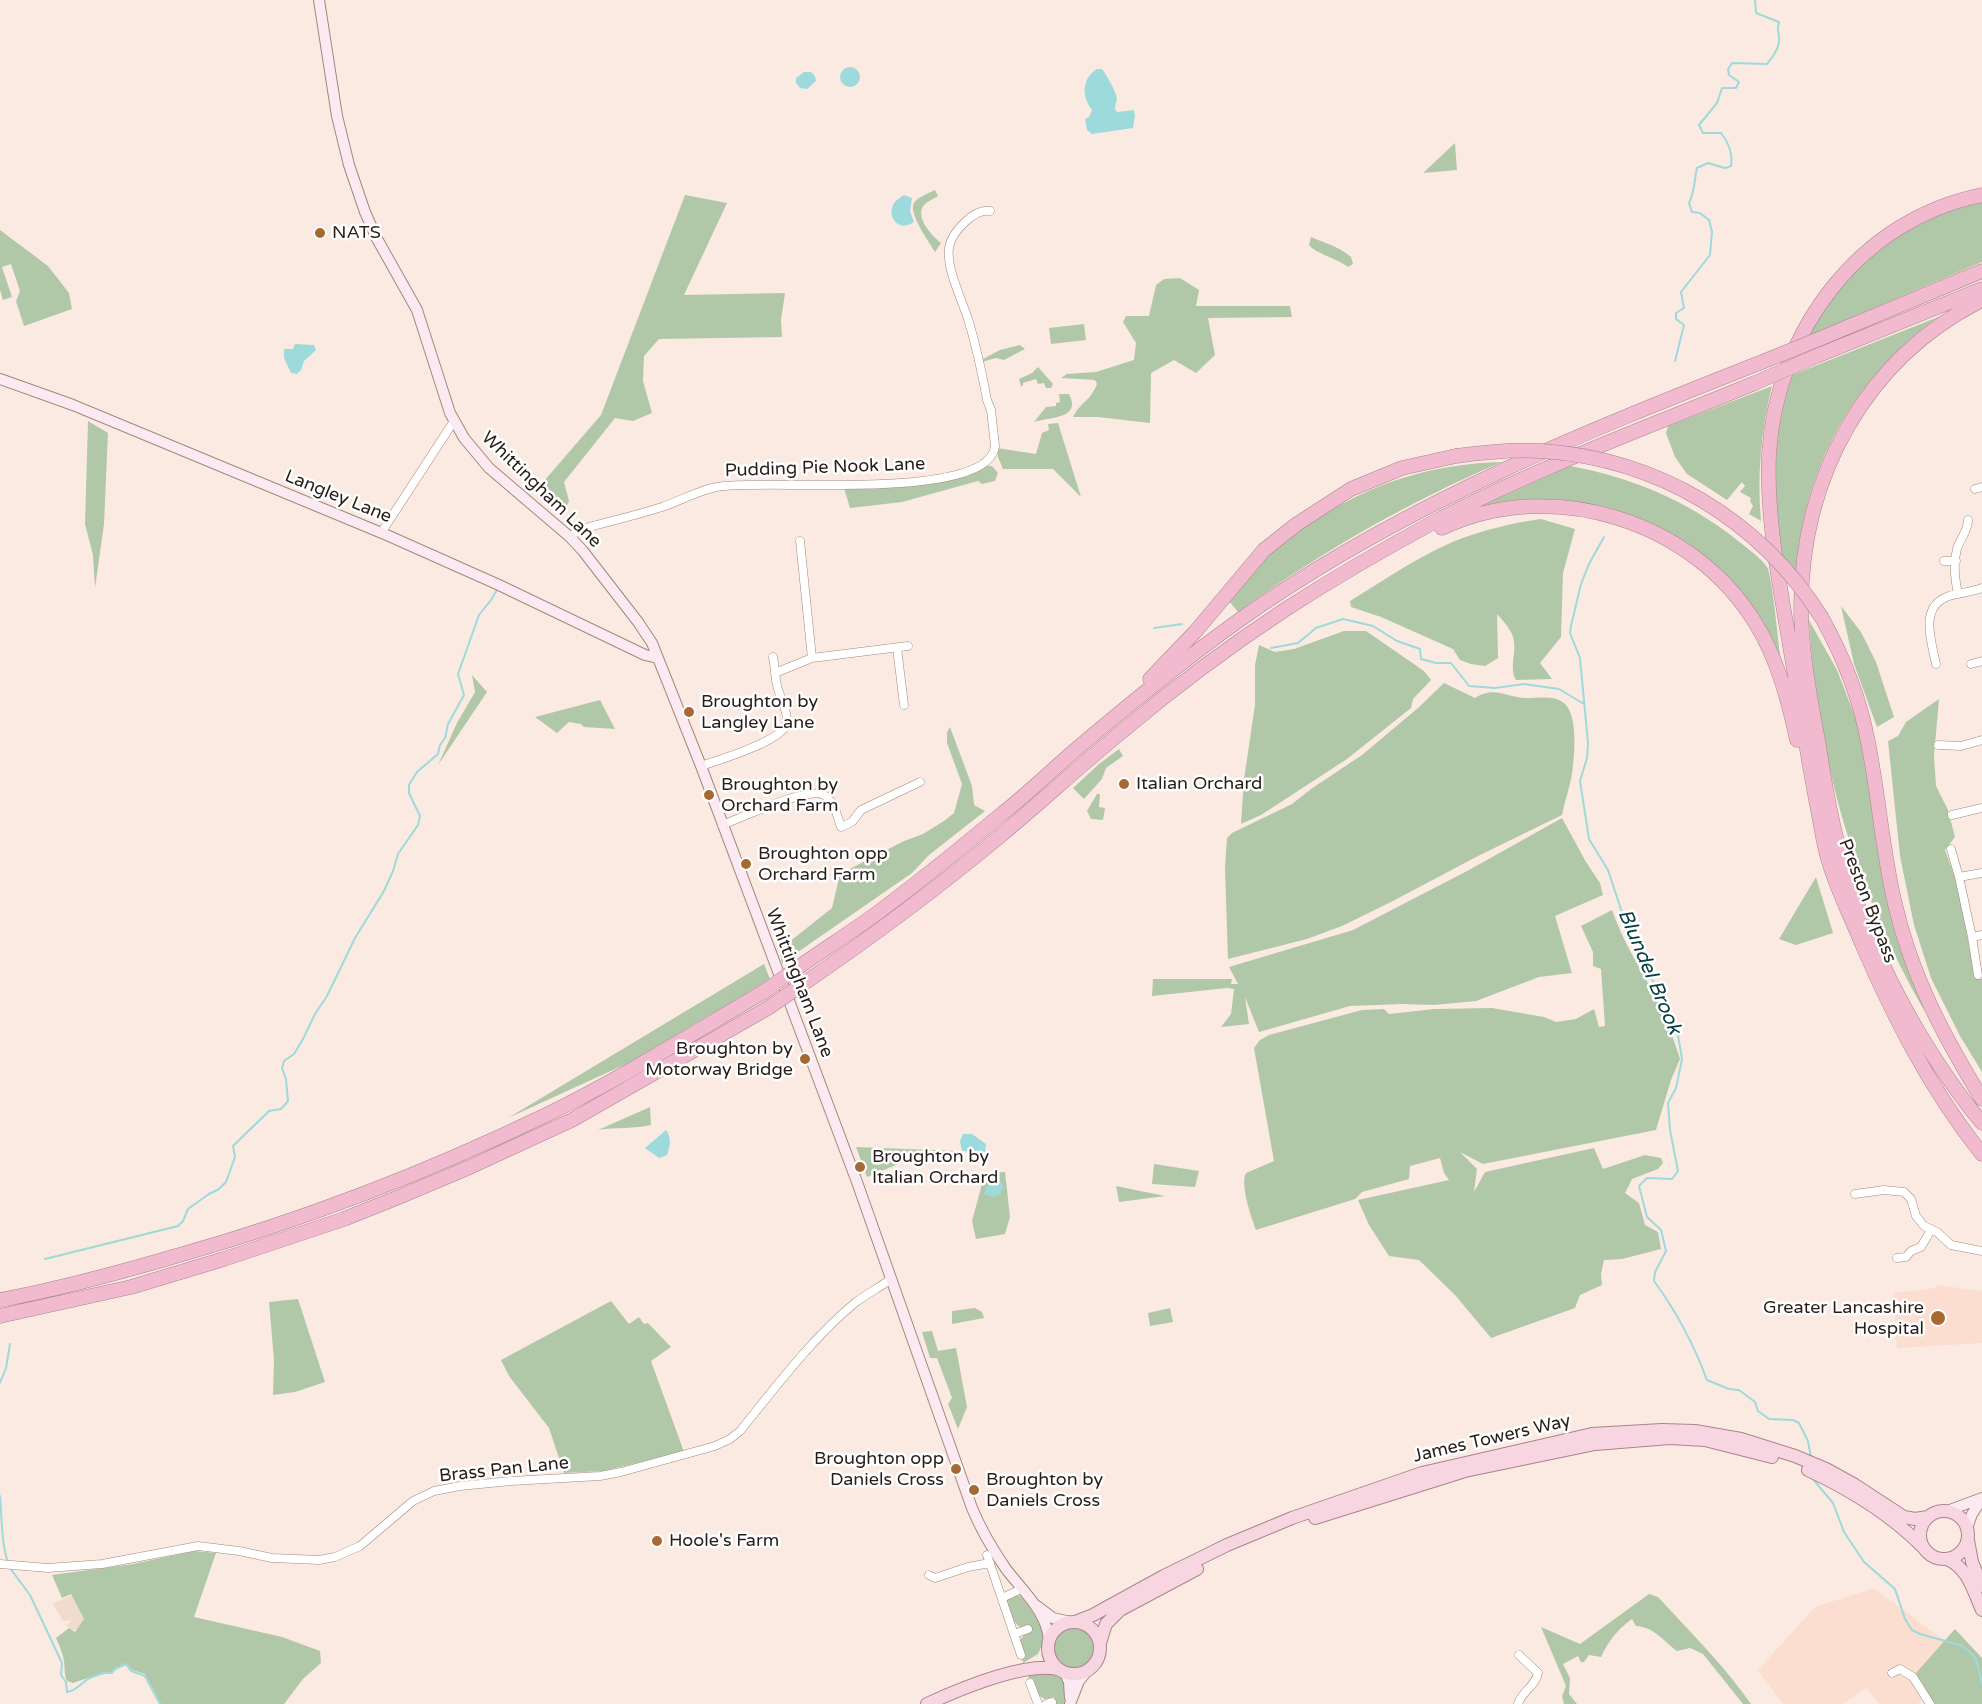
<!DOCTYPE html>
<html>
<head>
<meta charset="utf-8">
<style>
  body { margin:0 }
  canvas { display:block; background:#fbeae2 }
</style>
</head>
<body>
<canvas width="1982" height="1704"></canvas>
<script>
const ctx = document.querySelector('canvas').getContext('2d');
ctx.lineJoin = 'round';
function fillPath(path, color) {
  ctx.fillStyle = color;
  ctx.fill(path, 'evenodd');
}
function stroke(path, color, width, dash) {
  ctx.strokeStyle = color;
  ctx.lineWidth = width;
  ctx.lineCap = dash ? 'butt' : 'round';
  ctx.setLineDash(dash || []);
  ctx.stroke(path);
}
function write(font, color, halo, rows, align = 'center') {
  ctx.font = font + ' "Varela Round",sans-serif';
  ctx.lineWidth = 5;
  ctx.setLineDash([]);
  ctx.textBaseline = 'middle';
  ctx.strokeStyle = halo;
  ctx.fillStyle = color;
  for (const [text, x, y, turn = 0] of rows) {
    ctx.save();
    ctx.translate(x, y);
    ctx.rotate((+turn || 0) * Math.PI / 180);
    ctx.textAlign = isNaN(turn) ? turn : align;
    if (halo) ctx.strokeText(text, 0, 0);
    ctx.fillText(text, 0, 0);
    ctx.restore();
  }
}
fillPath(new Path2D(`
  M71,1595l13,24 -7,11h-5l-6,-5 5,-3 -1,-2 -7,1 -10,-17z`), '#f1dbce');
fillPath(new Path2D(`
  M1937,1285l45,6v52l-85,5 -4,-55 43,-5z
  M1874,1588l71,53 -30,33 6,27 -3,3h-38l-14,-16 -23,16h-60l-25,-34 57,-63z`), '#fbded0');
fillPath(new Path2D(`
  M1455,143l2,27 -34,3z
  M935,190l3,6c-4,3 -10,5 -13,8 -12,12 7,32 16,39l-6,9c-6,-10 -27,-39 -21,-49 4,-6 15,-10 21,-13z
  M685,195l42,8 -43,92 101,-2 -4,27 1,17 -123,2 -15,17 -1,25 9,32 -19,8 -18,-3 -51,64 5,19 -5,12 -26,-25 63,-73z
  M1982,197v65l-176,75 8,-15 40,-53 53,-42z
  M0,230l48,36 21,27 3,16 -48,17 -8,-25 4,-10 -9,-27 -9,3 10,30 -9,3 -3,-10z
  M1311,237c16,7 27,9 40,20l2,7 -5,3c-10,-8 -33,-14 -39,-22z
  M1180,278l19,12 -3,16h94l2,11 -84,1 7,37 -19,18 -22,-13 -23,13 -1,50 -52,-6h-25c8,-16 17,-15 24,-33l-2,-4 -34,-2 6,-4 29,-2 38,-12 2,-17 -13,-21 3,-6h23l7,-31 8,-6z
  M1938,317c-86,63 -134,150 -142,257l-16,-17 -3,-18 -3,-92 13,-70z
  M1084,324l2,16 -35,4 -2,-16z
  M1020,345l5,4 -21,11 -8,-2 -14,4 1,-3 17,-9z
  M1038,367l15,17 -2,4h-5l-2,-5 -6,1 -2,-5 -13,4v3h-2l-2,-7 13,-6z
  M1772,386c-11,45 -15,89 -11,135l-12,-7 4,-8 -3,-5 1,-3 -11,-6 5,-6 -3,-4 -15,18 -40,-26 -12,-17 -9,-24 2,-7z
  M1059,394h10c13,25 -19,23 -35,28l12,-15 10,-1v-3l4,-1z
  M88,421l20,12 -4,91 -9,64 -2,-33 -8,-31z
  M1058,423l23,74 -28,-28h-50l-5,-12 -1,-9 39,6 6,-21 7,-3 -1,-6z
  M1502,462c-94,40 -181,90 -264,150l-10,-12c12,-13 24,-28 37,-41 14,-14 30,-26 47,-37 59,-39 118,-58 190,-60z
  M982,466h10l6,7 -3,8 -13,3 -4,-3 -76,21 -52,6 -6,-20c47,-1 97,3 138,-22z
  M1570,466c61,11 118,35 167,74 10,8 23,17 30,27 5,7 12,81 14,95l-76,-103 -132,-57 -48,-1 -48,7z
  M1541,519l34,10 -12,44 -2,64 -21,26 12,16 -36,1c-7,-13 0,-24 -2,-38 -1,-11 -10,-20 -17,-28l1,44 -13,8 -14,-2 -11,-4 -7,-11 -72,-32 -30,-10 -1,-6c34,-21 69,-45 105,-60 28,-11 57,-18 86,-22z
  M1841,606l20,26 15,30 18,55 -17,10 -23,-63z
  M1809,620l28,50 21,54 50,244 17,44c-70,-123 -108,-251 -116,-392z
  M1344,631h22l58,40 7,9 -18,19 -2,9 -64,51 -86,56 -20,9 3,-45 11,-74v-40l4,-20 16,7 19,-3z
  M472,675l15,17 -49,73 19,-42 18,-31z
  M1444,683l31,15c19,-12 29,-2 49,0 13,1 28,-4 40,5 13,10 11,47 9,62 -1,17 -8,34 -11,50l-86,42 -85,45 -49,24 -35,13 -79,20 -3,-91 2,-30 5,-5 60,-29 19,-15 51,-34 56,-47z
  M1939,699l-5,57 2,30 12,24 7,27 -10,13 13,36 17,92 7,1v93l-22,-36 -29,-58 -17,-53 -14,-69 -12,-115 10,-5 8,-14z
  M600,700l15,29 -31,-2 -3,-3 -12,-2 -12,11 -22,-16z
  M950,727l22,59 2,19 11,6 -56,44 -17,18 -130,90 -3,-13 53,-42 8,-34 64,-33 19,-7 21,-13 10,-8 8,-29 -15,-41v-11z
  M1119,749l4,7 -17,12 -4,11 -18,20 -11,-11 26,-24z
  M1097,794h3l-1,13 6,1 -2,12 -12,-1 -4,-8z
  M1562,818l24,44 14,21 3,12 -48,21 17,57 -33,4 -63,24 -42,4 -32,-1 -52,2 -91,26 -14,-35 4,27 -28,3 10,-13 3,-25 -7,-1 -75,8 1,-17h79l-1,5h7l-9,-17 124,-37 116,-60z
  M1816,877l17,56 -37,12 -17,-6z
  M1612,910c10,30 27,56 42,84 11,21 19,43 26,65l-9,21 -15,50 -173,34 -23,-12 17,17 -3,23 11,-20 109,-24 9,21 42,-14 16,3 2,5 -5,6 -26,10 -7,14 14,10 6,22 13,7 3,17 -39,10 -18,1 -3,14 1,11 -22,10 -5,13 -84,30 -36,-43 -36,-35 -30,-4 -20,-31 -11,-25 91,-20 -5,-7 -4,-15 -30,8 -1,13 -47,13 -7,7 -99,31c-5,-14 -16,-45 -10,-57l28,-12 -20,-113 6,-8 9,-5 93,-25 22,-1 5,5 45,-5 58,-1 52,9 12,5 20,-3 18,-10 5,18 6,-1 -4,-57 -8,-3v-14l-12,-26z
  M764,964l6,15 -133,80 -129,59z
  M650,1107l1,18c-17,4 -35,2 -53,5z
  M856,1147l100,4v4l-38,1 -51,21z
  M1154,1164l45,7 -4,16 -43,-3z
  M1005,1172l5,45 -5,17 -29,5 -4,-18 13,-48z
  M1116,1186l49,10 -46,6z
  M298,1299l27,83 -30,10 -22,3 1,-35 -5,-58z
  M611,1301l18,23 10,-7 5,7 4,-1 23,24 -20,14 33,91 -81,19 -39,2 -15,-45 -40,-52 -8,-16z
  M975,1308l7,4 2,6 -32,6v-13z
  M1170,1308l3,14 -23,4 -2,-13z
  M932,1331l6,20 18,-3 11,59 -9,22 -10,-25 4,-6 -15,-40h-7l-8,-26z
  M194,1551l22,2 -22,64 88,20 38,14 1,12 -18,16 -19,25h-123l-16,-30 -13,-4 -6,-7 -12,6 -3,4 -6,-1 -32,11 -6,-2c-3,-7 -2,-12 -3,-20 -1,-8 -5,-16 -8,-23l13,-10 6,4 9,-13 -13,-25 -9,4 -10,-23 81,-11z
  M1649,1594l9,3c32,35 66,68 93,107h-8l-40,-50 -13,-6 -13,3c-15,-11 -23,-24 -41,-25l-4,-7c-15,11 -23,21 -31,38l-12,-2 -5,7h-3l-3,-6 -15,8 7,14 -1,16 8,10h-13l-2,-8 4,-10 -25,-59 39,17z
  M1015,1595l5,1c12,13 19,26 25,42l-7,16 -15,9 -3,-23 4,-5 7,-4 -2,-6 -9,2c-8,-4 -13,-18 -13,-27z
  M1053 1648a21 21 0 1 1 42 0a21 21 0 1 1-42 0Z
  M1955,1629l27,29v46h-48l-19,-30z
  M1055,1673l9,5 3,9 -3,17h-8l-2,-7 -9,2 -8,-4 -4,-16 -4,1 -1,-6z`), '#b1c8a8');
fillPath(new Path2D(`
  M840 77a10 10 0 1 1 20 0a10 10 0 1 1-20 0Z
  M1097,69h5c4,5 15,24 15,30 -1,3 -2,7 -2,10l2,3 17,-2 1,5 -2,13 -41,6 -5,-4 -2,-11 4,-2 3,-7c-10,-13 -11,-31 5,-41z
  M804,72h7l4,4 1,5 -9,8 -7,-1 -4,-5v-5z
  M904,195l8,3 -2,13 4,11c-14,10 -27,-3 -21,-17 2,-5 7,-7 11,-10z
  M295,344l19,1 2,5 -12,11 -3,9 -4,4 -6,-1 -7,-15v-9h9z
  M666,1130c6,8 4,16 1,25l-8,3 -14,-10z
  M963,1134h9l14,10 -1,8 -23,-1 -2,-10z
  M997,1176l7,11 -4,7 -7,3 -9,-3 6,-15z`), '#9ddadb');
stroke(new Path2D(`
  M1675,361l9,-36 -8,-6v-6l8,-5 -3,-16 29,-37 2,-23 -3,-12 -9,-7 -8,-1 -3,-9c6,-12 5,-22 8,-35l11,-5 17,5 6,-2c2,-13 -2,-23 -10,-33h-18l-4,-8 18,-22 5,-15h14l3,-6 -10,-7 -1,-6 4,-6 35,1c5,-6 12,-15 12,-23 1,-8 -3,-8 0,-19l-23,-9 -1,-13
  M1604,537l-15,27 -8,20 -10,42 -1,7 10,25 8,85 -1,15 -7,23 9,58 19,31 23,70 37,69 10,26 4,24 -6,29 -8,15 2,27 8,41 -6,8 -25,-1 -8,8 8,31 14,13 5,21 -11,21 -1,9c22,30 40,64 53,99l22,9 10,1 16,12 3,9 11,8 24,1 6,3 9,18 3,17
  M1154,628l28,-4
  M1271,648l27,-5 18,-15 27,-9 30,7 24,15 23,8 1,10 15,4h15l18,23 26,2 29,-4 35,5 25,15
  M45,1259l133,-33 5,-5 5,-12 21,-15 10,-5 7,-7 9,-25 -2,-11 36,-35 12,-2 7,-8 -2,-22 -4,-11 2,-7 10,-7 9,-15 12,-25 12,-18 28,-58 29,-47 9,-20 5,-17 20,-29 2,-9 -11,-23v-8l8,-13 21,-18 2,-9 5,-7 3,-14 16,-29 -6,-21 21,-59 12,-15 7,-12
  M0,1383l6,-15 4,-24
  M1812,1478l21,25 11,29 20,30 31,27 10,30 7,11 8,4 40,11 9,6 7,8 6,24
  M0,1496c2,22 1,45 8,67
  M10,1568l20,27 32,68 -1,12 5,7 1,10c8,-1 10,-5 17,-10 5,-5 20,-10 28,-9l3,-4 11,-5 5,7 14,5 15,28`), '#9ddadb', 2);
const street = new Path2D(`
  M1975,489l7,-2
  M381,533l73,-112
  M570,537l9,-7c27,-8 55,-14 83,-23 18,-6 37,-17 55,-20 43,-9 272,16 278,-41l-4,-36 -4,-10c-5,-27 -11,-55 -19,-81 -6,-19 -22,-51 -19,-71 2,-15 25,-40 41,-37
  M800,541l12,117
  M1944,561h12
  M1958,594c-3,-14 -5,-31 -1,-45 3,-10 11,-18 11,-29
  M897,648l7,57
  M1936,664c-5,-24 -17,-58 13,-68 11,-3 22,-4 33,-8
  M1971,664l11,-3
  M775,673l37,-15 96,-12
  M1938,745l23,1 21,-6
  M701,766c17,-6 84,-25 86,-44 1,-11 -8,-26 -10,-37 -2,-8 -2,-18 -4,-28
  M1952,815l30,-7
  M722,825c19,-7 86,-39 102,-30 10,5 13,21 17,32l11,-5 9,-12 59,-28
  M1951,849l8,28 13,60 10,-2
  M1959,877l23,-4
  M1972,937l6,38
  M1855,1194l29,-4 20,2 7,7 5,17 8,10 13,6 14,13 31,6
  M1897,1258l9,-1 5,-6 10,-4 10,-17
  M987,1555l34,100
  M0,1564l48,4 54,-4 96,-18 41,5 33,7 47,2 16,-3 25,-11 53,-45 21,-10 26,-5 51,-5 89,-5 21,-4 94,-26 15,-7 10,-8c35,-43 73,-94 116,-129 11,-8 24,-15 35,-23
  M929,1575l6,3 33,-11 22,-4
  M1002,1598l19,-9
  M1014,1634l14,-5
  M1892,1673l8,-4 13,8 17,27
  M1030,1683l8,21
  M1046,1704l6,-2
  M1518,1704c3,-12 18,-18 20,-31l-19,-18`);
const secondary = new Path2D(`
  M319,0l18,116 12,49 16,47 11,25 41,73 33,103 14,25 25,30 81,69 13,14 55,71 14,21 49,123 156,416 115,326c9,22 21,42 34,61 16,21 41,43 43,71
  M0,379l73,26 316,131 110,49 146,70 13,3
  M1947,1511l35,-13
  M1967,1528l5,-14 10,-15
  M1037,1606l16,12 18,4
  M1065,1673l4,9 1,16
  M1070,1704l9,-23 9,-11`);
const primary = new Path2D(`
  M1808,1470c41,19 83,45 116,78
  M1920 1535a24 24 0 1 1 48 0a24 24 0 1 1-48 0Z
  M1315,1518l150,-47 130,-27 75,-6 35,2 67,17
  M1968,1540l4,22 10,24
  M1947,1559c21,9 26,31 35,51
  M1048 1648a26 26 0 1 1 52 0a26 26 0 1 1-52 0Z
  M1075,1622l18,-7 71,-39 63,-31 65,-27 130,-45 170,-39 70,-4 33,1 46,8 54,17 31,13 29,16 49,32 11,2 13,-2
  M1100,1643l6,-19 14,-14 77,-41
  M927,1704c33,-15 97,-42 131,-35`);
const highway = new Path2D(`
  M1982,195c-122,24 -206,137 -213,259 -3,68 12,137 23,204 8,47 15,95 24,142 4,18 6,37 11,55 7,28 21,55 32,82 33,77 70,151 123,217
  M1982,300c-117,59 -180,176 -181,306 0,45 9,91 17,135 6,36 11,74 22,110 26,94 80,197 142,272
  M1819,339l163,-68
  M1819,355l163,-66
  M1442,528c110,-52 252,-7 314,96 22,36 32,76 41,116
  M1822,618c22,40 38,80 46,124 11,54 14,108 27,162 17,73 48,131 87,195
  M1150,679l45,-47 69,-82 33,-26 54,-35 51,-21 54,-12
  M789,974c29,-21 58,-39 87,-60 43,-32 85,-66 127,-101 24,-19 47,-41 70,-61 61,-52 122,-102 188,-147 156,-106 326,-174 501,-243
  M797,988c69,-47 137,-97 202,-151 42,-35 83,-73 126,-108 51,-43 105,-83 161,-120 48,-31 98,-60 148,-87 102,-54 214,-95 321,-139
  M0,1300c59,-11 118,-27 176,-44 128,-36 252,-84 372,-142 74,-36 145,-81 217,-123
  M0,1316l131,-29 93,-28 120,-40 55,-22 71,-30 102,-47 196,-112`);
stroke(street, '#a2887b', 9);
stroke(secondary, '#a2887b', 12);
stroke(primary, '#ab838f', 14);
stroke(highway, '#ab838f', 15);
stroke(street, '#fff', 8);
stroke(secondary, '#fbeaf1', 10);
stroke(primary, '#f7d6e2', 12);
stroke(highway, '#f1bacf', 14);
const highwayBridge = new Path2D(`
  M1762,362l57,-23
  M1755,383l64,-28
  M1456,456c28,-4 57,-7 86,-5 117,8 218,69 280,167
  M765,991l24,-17
  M768,1008l29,-20`);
stroke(highwayBridge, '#ab838f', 15, []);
stroke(highwayBridge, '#f1bacf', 14);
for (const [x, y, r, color] of [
  [320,233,6,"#a86832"],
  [689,712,6,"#a86832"],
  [1124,784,6,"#a86832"],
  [709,795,6,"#a86832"],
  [746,864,6,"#a86832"],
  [805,1059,6,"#a86832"],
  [860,1167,6,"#a86832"],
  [1938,1318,8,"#a86832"],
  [956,1469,6,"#a86832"],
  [974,1490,6,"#a86832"],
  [657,1541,6,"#a86832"]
]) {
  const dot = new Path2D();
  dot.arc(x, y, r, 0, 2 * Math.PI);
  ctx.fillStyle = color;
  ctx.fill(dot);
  stroke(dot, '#fff', 2);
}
write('18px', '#281e19', '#fff', [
  ["NATS",332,233],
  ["Broughton by",701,702],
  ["Langley Lane",701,723],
  ["Italian Orchard",1136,784],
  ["Broughton by",721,785],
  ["Orchard Farm",721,806],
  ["Broughton opp",758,854],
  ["Orchard Farm",758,875],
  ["Broughton by",793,1049,"right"],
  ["Motorway Bridge",793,1070,"right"],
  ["Broughton by",872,1157],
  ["Italian Orchard",872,1178],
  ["Greater Lancashire",1924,1308,"right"],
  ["Hospital",1924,1329,"right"],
  ["Broughton opp",944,1459,"right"],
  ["Daniels Cross",944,1480,"right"],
  ["Broughton by",986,1480],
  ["Daniels Cross",986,1501],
  ["Hoole's Farm",669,1541]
], 'left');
write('18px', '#281e19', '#fff', [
  ["Pudding Pie Nook Lane",825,468,-2],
  ["Whittingham Lane",541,490,44],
  ["Langley Lane",338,497,22],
  ["Preston Bypass",1867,901,69],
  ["Whittingham Lane",799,983,69],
  ["James Towers Way",1492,1439,-13],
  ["Brass Pan Lane",504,1470,-6]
]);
write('italic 20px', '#074142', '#fff', [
  ["Blundel Brook",1649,972,67]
]);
</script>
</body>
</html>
